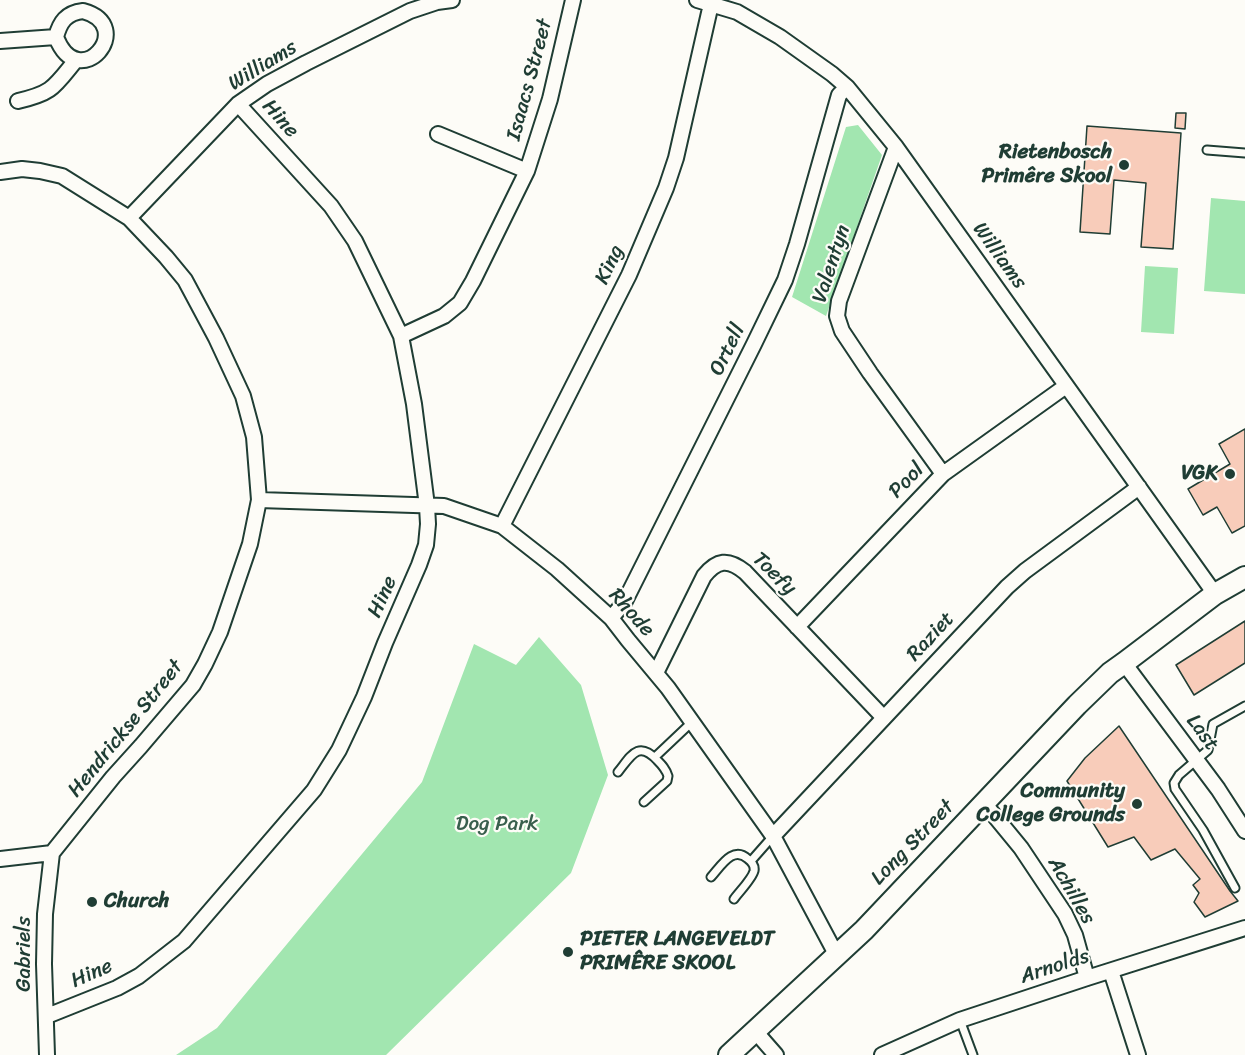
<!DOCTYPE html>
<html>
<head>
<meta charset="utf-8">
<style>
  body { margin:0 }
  canvas { display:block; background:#fdfcf7 }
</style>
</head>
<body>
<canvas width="1245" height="1055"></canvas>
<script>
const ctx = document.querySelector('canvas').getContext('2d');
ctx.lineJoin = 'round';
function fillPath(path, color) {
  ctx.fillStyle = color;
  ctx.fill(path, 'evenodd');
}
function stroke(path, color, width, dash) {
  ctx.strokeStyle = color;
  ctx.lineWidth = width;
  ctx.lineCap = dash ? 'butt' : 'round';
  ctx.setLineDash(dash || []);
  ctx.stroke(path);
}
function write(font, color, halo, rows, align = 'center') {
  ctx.font = font + ' Sriracha,sans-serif';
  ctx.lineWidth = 4.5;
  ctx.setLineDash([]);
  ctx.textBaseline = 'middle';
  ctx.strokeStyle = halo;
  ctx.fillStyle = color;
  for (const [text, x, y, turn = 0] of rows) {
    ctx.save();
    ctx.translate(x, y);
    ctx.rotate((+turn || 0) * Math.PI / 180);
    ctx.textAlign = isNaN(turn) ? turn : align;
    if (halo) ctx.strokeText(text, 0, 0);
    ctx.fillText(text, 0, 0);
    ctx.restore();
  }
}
fillPath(new Path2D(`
  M858,125l24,30 -56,161 -34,-19 54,-170z
  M1211,198l34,3v93l-41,-3z
  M1145,266l33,2 -4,66 -33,-2z
  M539,637l42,48 27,90 -37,98 -185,182h-210l41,-27 205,-246 52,-138 42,21z`), '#a2e6b0');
const building = new Path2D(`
  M1176,113h10l-1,16 -10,-1z
  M1087,126l94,7 -8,116 -32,-2 5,-64 -32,-3 -4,54 -30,-2z
  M1245,429v97l-13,7 -15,-26 -14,8 -15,-26 42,-25 -11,-20z
  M1245,621v42l-51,32 -18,-30z
  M1119,726l111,165 8,10 -33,16 -11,-15 5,-9 -6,-8 7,-6 -25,-30 -24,11 -17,-23 -26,10 -41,-66 18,-23z`);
fillPath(building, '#f8ccba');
stroke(building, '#1f3d34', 1.5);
const lane = new Path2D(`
  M1207,150l38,3
  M655,757l37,-35
  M618,772c13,-16 20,-32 39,-12 5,5 9,9 11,16l-1,5 -23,21
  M751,861l22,-25
  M711,877c10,-11 22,-32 37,-18 4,3 7,7 6,12 -2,8 -15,21 -20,28
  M1235,888l-32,-58 -28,-41 -1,-6 5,-8 29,-25 5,-26 32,-18
  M960,1020l13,35`);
const street = new Path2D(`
  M697,0l40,12 43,25 52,37 15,13 49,60 319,447
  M83,11c55,15 -4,85 -27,26 4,-15 10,-24 27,-26z
  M0,41l56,-4
  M18,101c35,-8 36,-14 58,-41
  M438,134l89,37
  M896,147l-57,154 -2,15 5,15 28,42 73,101
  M0,172l22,-3 18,2 22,5 67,42 37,39 19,23 31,58 27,58 11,41 5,63 -9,44 -30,88 -15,32 -12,21 -52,61 -28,31 -61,76 -52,6
  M129,218l109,-114 29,-20 39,-21 104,-52 27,-9 15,-2
  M401,336l43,-20 16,-13 13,-22 54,-110 23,-72 23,-99
  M259,500l185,6 58,20 55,43 54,49 17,22 40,48 105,148 64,120
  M502,526l127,-251 37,-87 10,-30 35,-154
  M611,618l13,-15 130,-259 31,-64 12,-36 42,-149 8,-8
  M797,627l146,-153 123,-88
  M1124,663l94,126 27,42
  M656,673l48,-97c13,-16 24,-18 41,-4l139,146
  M984,803l37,45 44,66 10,21 12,43
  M773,836l234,-249 18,-16 114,-84
  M1111,971l27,84
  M47,1016l70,-28 22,-12 45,-35 130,-151 25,-40 25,-53 21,-54 34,-78 7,-20 2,-21 -1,-18 -13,-102 -13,-68 -46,-95 -24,-35 -93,-102
  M755,1031l21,24
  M47,1055l-3,-91 1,-50 7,-61
  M882,1055l78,-35 127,-42 158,-50`);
const secondary = new Path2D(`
  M729,1055l135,-125 213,-225 33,-32 14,-10 91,-69 30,-17`);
stroke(lane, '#1f3d34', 11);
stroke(street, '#1f3d34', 18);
stroke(secondary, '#1f3d34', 24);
stroke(lane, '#fdfcf7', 7);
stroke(street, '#fdfcf7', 14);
stroke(secondary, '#fdfcf7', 20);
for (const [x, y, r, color] of [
  [1124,165,6,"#1f3d34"],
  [1230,474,6,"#1f3d34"],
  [1137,804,6,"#1f3d34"],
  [92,902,6,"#1f3d34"],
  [568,952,6,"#1f3d34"]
]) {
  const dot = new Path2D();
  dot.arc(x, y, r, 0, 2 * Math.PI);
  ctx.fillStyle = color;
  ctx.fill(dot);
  stroke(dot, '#fdfcf7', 2);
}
write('21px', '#1f3d34', '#fdfcf7', [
  ["Williams",263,66,-32],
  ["Isaacs Street",530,80,-75],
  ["Hine",280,119,48],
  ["Williams",999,256,54],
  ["Valentyn",832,264,-72],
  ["King",610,265,-65],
  ["Ortell",728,350,-64],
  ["Pool",907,481,-46],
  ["Toefy",774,574,44],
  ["Hine",383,597,-66],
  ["Rhode",631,613,48],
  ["Raziet",931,637,-47],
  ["Hendrickse Street",126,729,-51],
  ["Last",1202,733,53],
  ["Long Street",913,843,-46],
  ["Achilles",1071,891,60],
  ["Gabriels",25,954,-90],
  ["Arnolds",1055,967,-18],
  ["Hine",92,974,-24]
]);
write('bold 21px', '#1f3d34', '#fdfcf7', [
  ["Rietenbosch",1112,153],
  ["Primêre Skool",1112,177],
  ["VGK",1218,474],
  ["Community",1125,792],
  ["College Grounds",1125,816],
  ["Church",104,902,"left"],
  ["PIETER LANGEVELDT",580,940,"left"],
  ["PRIMÊRE SKOOL",580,964,"left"]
], 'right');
write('21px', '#395f4d', '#fdfcf7', [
  ["Dog Park",497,825]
]);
</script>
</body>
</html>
